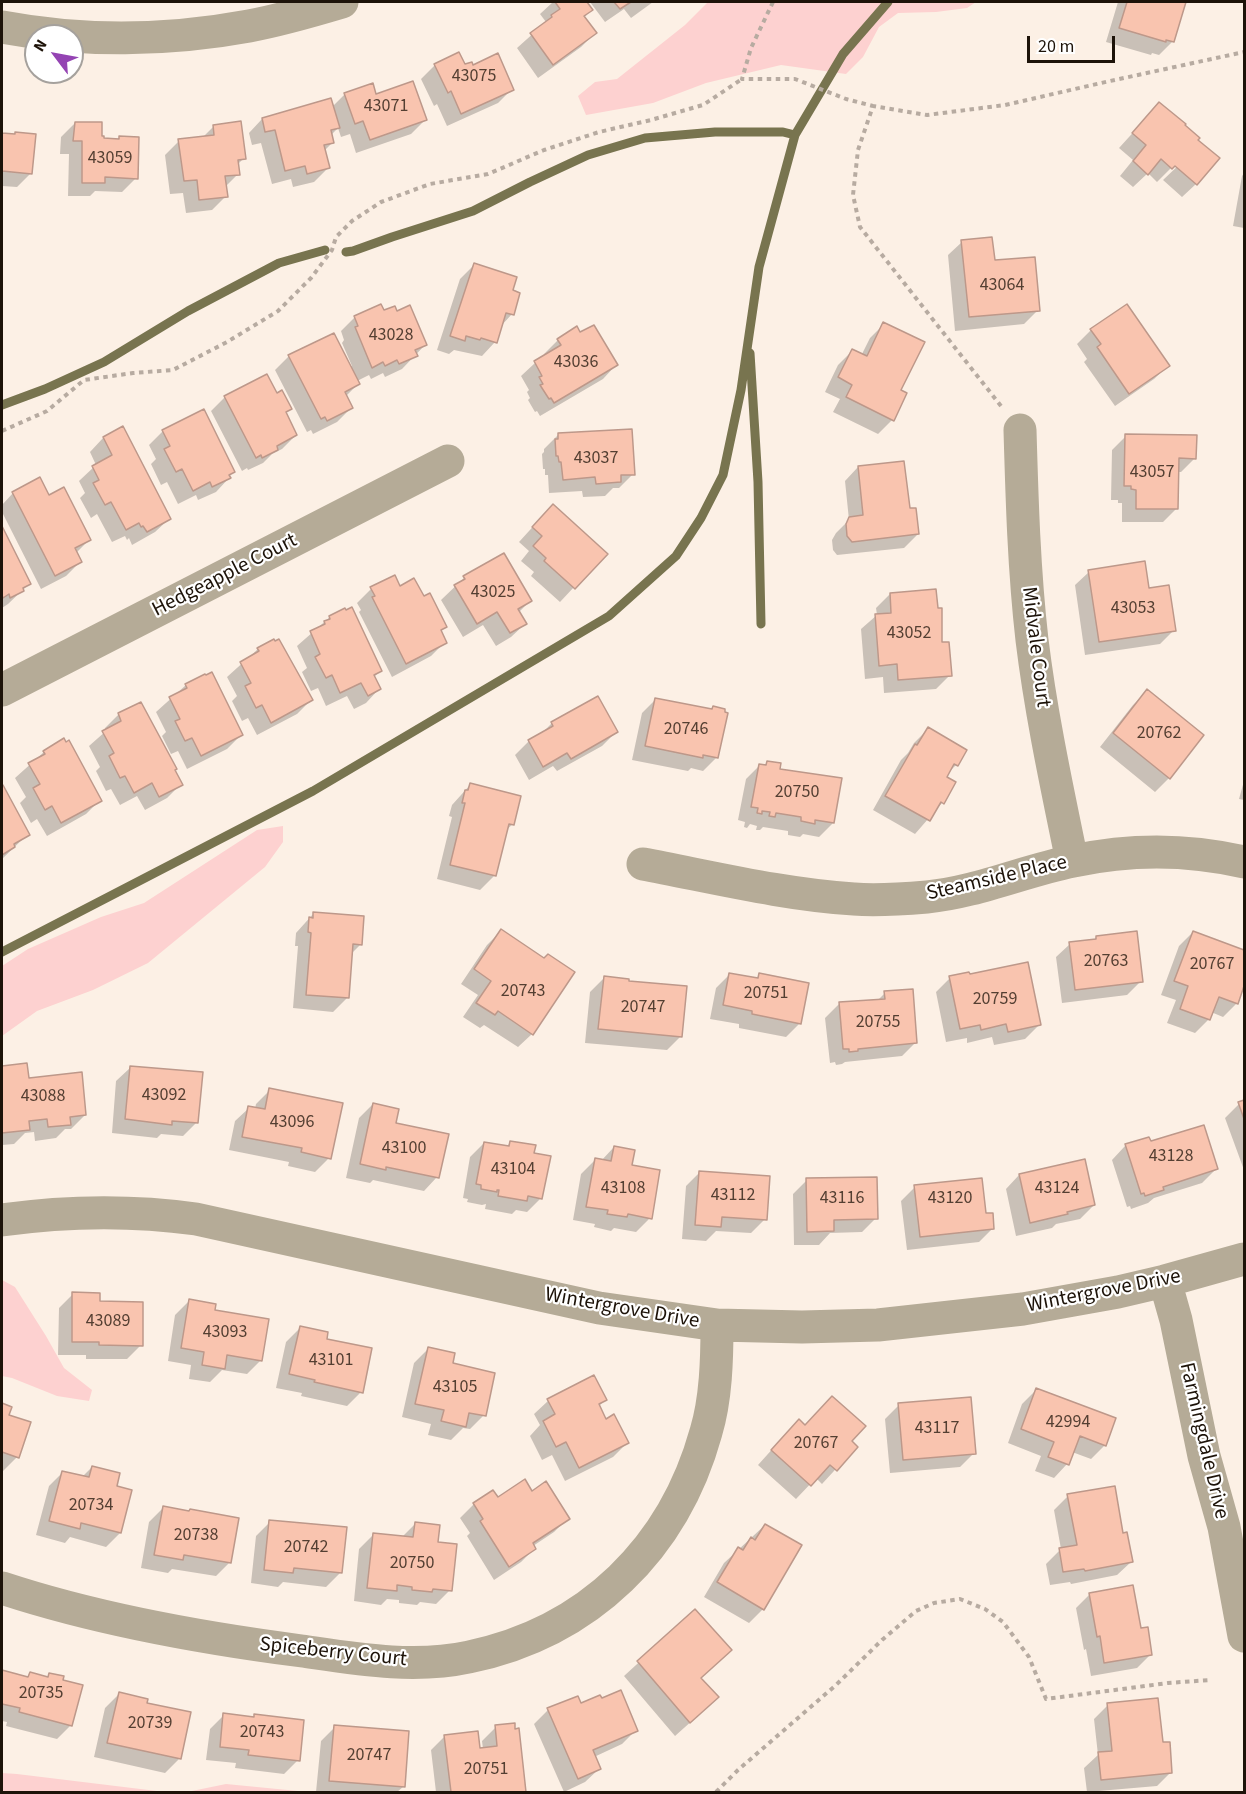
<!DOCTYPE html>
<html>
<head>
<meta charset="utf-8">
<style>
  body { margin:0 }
  #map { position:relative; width:1246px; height:1794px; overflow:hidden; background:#fcf0e5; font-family:"Source Sans 3",sans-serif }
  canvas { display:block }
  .frame { position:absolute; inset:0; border:3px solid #1d1309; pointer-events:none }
  .north { position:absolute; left:24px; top:24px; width:60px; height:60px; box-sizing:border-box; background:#fff; border:2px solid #a5a19d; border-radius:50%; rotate:302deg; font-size:16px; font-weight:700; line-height:24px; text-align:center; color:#1d1309 }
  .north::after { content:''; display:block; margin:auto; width:21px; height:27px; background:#9444b3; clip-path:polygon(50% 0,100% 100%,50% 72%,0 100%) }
  .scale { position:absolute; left:1027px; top:36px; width:88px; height:27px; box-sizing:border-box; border:3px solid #1d1309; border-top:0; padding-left:8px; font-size:18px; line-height:21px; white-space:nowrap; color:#1d1309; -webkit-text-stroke:4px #fff; paint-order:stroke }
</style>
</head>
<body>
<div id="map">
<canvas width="1246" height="1794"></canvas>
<div class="frame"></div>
<div class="north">N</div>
<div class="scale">20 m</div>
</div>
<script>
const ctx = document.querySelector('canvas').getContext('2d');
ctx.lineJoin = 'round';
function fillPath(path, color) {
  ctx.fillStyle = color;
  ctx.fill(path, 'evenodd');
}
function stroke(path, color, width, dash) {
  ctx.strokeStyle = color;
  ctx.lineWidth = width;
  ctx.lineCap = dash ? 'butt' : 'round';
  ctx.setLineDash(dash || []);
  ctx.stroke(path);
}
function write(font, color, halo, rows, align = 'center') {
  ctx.font = font + ' "Source Sans 3",sans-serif';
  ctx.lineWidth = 4.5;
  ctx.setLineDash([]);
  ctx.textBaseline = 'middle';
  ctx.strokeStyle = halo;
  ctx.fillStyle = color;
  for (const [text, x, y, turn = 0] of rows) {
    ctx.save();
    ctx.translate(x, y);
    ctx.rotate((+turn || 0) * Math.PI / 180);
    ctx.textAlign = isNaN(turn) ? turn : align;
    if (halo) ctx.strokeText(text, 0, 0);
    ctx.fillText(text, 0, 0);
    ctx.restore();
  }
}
fillPath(new Path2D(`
  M708,2h268l-9,6 -31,4 -38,1 -19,14 -16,30 -17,17 -65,-9 -75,18 -53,20 -67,12 -8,-19 17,-14 22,-3 68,-54z
  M283,826v16l-18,25 -117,96 -55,27 -56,21 -35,25v-70l26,-17 73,-32 43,-14 113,-73z
  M2,1280l13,7 31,49 18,32 28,22 -3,11 -32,-5 -45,-18 -10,-2z
  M2,1773l15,1 148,18h-163z
  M226,1784l72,7 4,1h-115z`), '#fdd1d0');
fillPath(new Path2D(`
  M553,2h32l6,8 -7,8 11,15 -14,14 -43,31 -21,-30 29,-26 -6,-8z
  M590,2h63l-22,16 -7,-9 -19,13z
  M1118,2h66l-11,39 -14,14 -7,-2 -1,2 -45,-13z
  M435,65l37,2 40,22 -14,14 -51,23 -10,-22 -3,2 -13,-27z
  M345,94l30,2 50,24 -14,14 -55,19 -6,-19 -9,3 -3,-9 -7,7 2,7 -9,9 4,17 -14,14 -21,5 -2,-8 -19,5 -11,-41 -9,2 -3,-12 13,-14 70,-12z
  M1159,104l37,36v44l-14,13 -19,-17 19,-18 -2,-3 -23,23 -9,-9 -15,14 -13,-11 13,-16 -14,-12z
  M75,123l27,17h15l3,-2 16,40 -14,14 -27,-1 -5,5h-22l1,-42h-9l1,-17z
  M214,126l30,32 -7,7 1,9 -13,13 1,9 -14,14 -26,3 -3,-20 -13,1 -5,-39 14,-14 23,-3z
  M2,135l12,1 17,37 -14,14 -15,-1z
  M1244,173v55l-11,-2 9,-50z
  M962,242l31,20 45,48 -14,14 -69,7 -7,-76z
  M474,265l37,26 1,23 -11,12 -6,16 -13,14 -28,-6 -5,4 -12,-4 23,-71z
  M383,312l42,33 -23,24 -17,8 -2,-4 -12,6 -2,-4 -12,6 1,3 -13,13 6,11 -14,14 -24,12 -2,-4 -4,2 -32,-62 14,-14 61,11 2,-1 -10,-23 2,-3 -3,-9 14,-14z
  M884,324l15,67 -7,29 -14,14 -45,-22 7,-13 -15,-7 13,-27 14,-14 9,5 9,-18z
  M1091,330l77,36 -14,13 -39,27 -31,-44 3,-3 -10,-15z
  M580,334l36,31 -13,14 -63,37 -3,-5 -2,1 -7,-12 2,-2 -3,-6 2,-2 -8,-14 14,-13 11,-7 -2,-2 14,-14z
  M276,395l14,14 -5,5 11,21 -14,14 -10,5 -9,9 -15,7 -1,-2 -5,3 -31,-60 14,-14z
  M122,428l47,91 -14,13 -23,13 -3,-7 -2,2 -2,-4 -13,6 -15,-28 -6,4 -11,-20 5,-5 -6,-12 17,-16 -6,-13 13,-14z
  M163,431l70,41 -4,5v1l-13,14 -18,8 -2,-5 -18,9 -11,-22 -6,3 -10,-21 5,-5 -7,-14z
  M558,435l75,39 -14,14h-6l-8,8 -22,1 -1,-6 -33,2 -1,-18h-3v-6h-2l-1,-15 2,-2v-3z
  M1126,436l69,22 -14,14h-4v36l-14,14h-41v-19h-4v-3h-7l1,-50z
  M858,467l50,43 10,24 -14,14 -67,7 -4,-5 -1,-10 4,-7 13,-13 -4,-39z
  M13,493l35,4 42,42 -14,14 4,9 -14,14 -25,13 -39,-77v-7z
  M539,520l66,34 -45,48 -29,-26 3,-4 -13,-11 8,-10 -10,-9z
  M2,529l27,55 -21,20 -6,4z
  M1089,572l59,18 26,40 -14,14 -75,11 -10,-70z
  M464,578l66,23 -12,12 7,11 -14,13 -15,9 -13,-21 -20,12 -22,-37z
  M399,588l24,10 22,28 -5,6 5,10 -14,14 -39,21 -33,-65 2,-2 -4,-7 14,-14z
  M890,594l51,50 9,31 -14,14 -52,4 -1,-16 -18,2 -4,-50 16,-14 -1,-7z
  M330,617l50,54 -6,6 5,12 -13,14 -12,6 -7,-13 -21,10 -8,-18 -7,3 -9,-19 5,-4 -10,-22z
  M273,641l38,59 -14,14 -40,21 -9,-17 -6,3 -10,-20 5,-5 -10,-19 31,-28z
  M186,685l55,50 -14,14 -40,20 -9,-18 -7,3 -9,-18 4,-4 -10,-20z
  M1147,691l22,87 -14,14 -55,-45 33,-42z
  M656,699l61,58 -14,14 -12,-3 -3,3 -56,-11 10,-47z
  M119,714l55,57 7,13 -14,14 -22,12 -8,-14 -17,9 -9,-16 -5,2 -10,-20 4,-4 -11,-21 17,-15 -1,-3z
  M552,723l64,9 -14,14 -45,25 -4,-5 -24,14 -14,-25 14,-14 11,-6z
  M928,729l37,21 -9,15 -12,12 -2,26 -27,31 -42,-24 28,-50 7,-7 6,-10z
  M44,752l56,48 -14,14 -39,22 -10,-17 -6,4 -11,-20 6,-6 -11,-19z
  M768,762l11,8 54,53 -14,14 -16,-3 -3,3 -12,-2v-4l-25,-4 -3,3h-4l1,-4 -7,-2 -3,4 -3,-1 1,-5 -7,-2 8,-41 14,-14 4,1z
  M1244,781v19l-5,-1z
  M470,785l43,39 -8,7 -11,45 -14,14 -43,-11 15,-62 -3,-1 3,-11z
  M2,787l26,47 -26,25z
  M314,913l46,32 -9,9 -4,44 -14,14 -40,-4 5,-62h-3l1,-13z
  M501,931l31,103 -14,13 -34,-22 -4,3 -17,-11 15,-22 -17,-11 26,-39z
  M1193,932l51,19v31l-7,21 -14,14 -12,-5 -2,7 -14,14 -28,-10 9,-23 -15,-5 18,-49z
  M1096,937l45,44 -14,14 -65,8 -6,-46 14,-13 23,-3z
  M730,974l25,5 5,-4 40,48 -14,14 -47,-9v-4l-29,-5 6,-31z
  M604,978l77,58 -14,14 -82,-7 5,-51z
  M950,978l89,47 -14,14 -31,6 -2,-8 -25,6v-5l-21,4 -10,-50z
  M885,993l31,49 -14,14 -57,6 -3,2 -6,1 -1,-3 -5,1 -5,-45 14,-14 38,-3z
  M26,1065l1,15 58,35 -14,14h-6l-9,9 -21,3 -1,-9 -9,1 -11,11 -12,1v-77z
  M130,1068l67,54 -14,14 -22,-2 -4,4 -45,-5 4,-52z
  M270,1090l59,68 -14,14 -27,-6 1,-4 -60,-12 6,-29 14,-13 6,1 1,-5z
  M1244,1102v68l-19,-52 14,-14z
  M373,1104l64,73 -13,14 -51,-11 -3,3 -24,-5 13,-60z
  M1148,1138l2,5 66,26 -14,14 -48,15 -6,5 -17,6 -1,-3 -3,1 -15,-47 13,-14z
  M511,1142l21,12 9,44 -14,14 -11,-2 -4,4 -27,-5 1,-5 -4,1 -15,-3 1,-3 -5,-1 7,-41 14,-14 22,4z
  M614,1147l17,20 19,51 -14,14 -22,-4 -3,3 -17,-4 1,-3 -22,-4 8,-46 14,-14 6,1z
  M700,1172l65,47 -14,14 -35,-2 -10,10 -24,-2 4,-53z
  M1019,1175l75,30 -14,14 -24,5 -4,4 -36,8 -10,-47z
  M807,1180l69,38 -14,14 -32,1 -11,12h-25l-1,-51z
  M915,1187l70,27 8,14 -14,14 -72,8 -6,-49z
  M73,1294l25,9 43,42 -14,14h-41v-4h-28l1,-47z
  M189,1301l25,10 47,49 -14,14 -25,-4 -12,12 -21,-3 2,-14 -23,-4 7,-46z
  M300,1328l25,12 36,52 -14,14 -46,-10 1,-3 -26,-5 10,-46z
  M428,1349l24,15 32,51 -14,14 -7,-1 -12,12 -23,-5 3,-11 -29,-7 12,-54z
  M1036,1390l69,55 -14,14 -19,-7 -5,12 -13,14 -19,-7 6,-15 -33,-13 14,-39z
  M605,1400l-7,7 7,14 22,22 -14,14 -48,24 -13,-26 -10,5 -12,-24 10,-11 -6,-11 14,-13z
  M2,1404l8,3 -3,9 10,41 -14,14 -1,-1z
  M899,1405l75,48 -14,14 -70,6 -5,-54z
  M805,1426l45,15 6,6 -34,37 -6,-6 -20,21 -38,-34 27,-30z
  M92,1467l23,20 5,46 -14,14 -36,-10 -5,6 -29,-8 13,-49 14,-14 19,5z
  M531,1493l37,25 -14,14 -21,14 2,2 -14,14 -27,18 -27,-44 3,-3 -10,-15 14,-14z
  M1068,1496l54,39 9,27 -14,13 -46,9 -1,-2 -20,3 -4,-21 15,-15 -7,-39z
  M163,1508l66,55 -13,13 -44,-7 -4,4 -27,-5 8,-46z
  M270,1522l70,51 -14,14 -43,-5 -5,5 -27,-4 5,-47z
  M415,1524l21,19 14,47 -14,14 -16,-2 -3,3 -18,-2v-3l-12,-1 -6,6 -27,-4 5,-52 14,-14 28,3z
  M765,1525l-2,84 -14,14 -45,-26 20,-34z
  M1090,1594l50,36 11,24 -14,14 -46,8 -5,-27 -2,1 -8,-42z
  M695,1611l8,100 -28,25 -51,-60z
  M2,1672l24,6 4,-4 16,4 4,-4 21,51 -14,14 -51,-13 1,-4 -5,-1z
  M119,1694l26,10 44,9 -10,46 -14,14 -71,-16 11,-49z
  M581,1705l55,25 -14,14 -28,13 5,12 -14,13 -21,10 -30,-68 14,-14z
  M1108,1705l53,39 10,28 -14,14 -70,6 -3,-24 14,-13 -4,-36z
  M224,1715l29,3 2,-2 43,44 -14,14 -49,-6 1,-5 -30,-3 4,-31z
  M335,1727l68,60 -6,5h-81l5,-51z
  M496,1727l22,3 7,62h-89l-5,-42 14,-14 33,14 5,-1 -1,-8z`), '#0003');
stroke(new Path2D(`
  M346,252l7,-1 39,-14 81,-26 57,-29 58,-27 57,-17 70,-6h68l12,3
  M750,353l8,129 3,142
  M2,405l43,-16 59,-27 84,-51 91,-48 46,-13
  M2,952l311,-161 296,-175 67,-60 25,-38 22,-43 18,-85 18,-123 36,-132 48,-81 45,-52`), '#78744f', 9);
const building = new Path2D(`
  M555,2h32l6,8 -9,6 13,17 -44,32 -23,-32 22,-16 -1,-2 9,-6z
  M614,2h17l-11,7z
  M1127,2h59l-12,40 -8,-2v2l-47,-14z
  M459,52l6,12 7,-2 1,3 25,-12 16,37 -53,24 -10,-23 -3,2 -14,-29z
  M413,81l14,39 -57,20 -7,-19 -8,3 -11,-31 29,-10 3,11z
  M331,98l9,30 -9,2 3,13 -10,2 6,23 -23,6 -2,-8 -20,5 -10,-41 -10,2 -3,-14z
  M1159,102l27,22 -1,1 15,13 -2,2 22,18 -23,27 -22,-19 -3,3 -11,-10 -13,16 -15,-14 13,-16 -14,-12z
  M241,121l5,38 -8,1 2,15 -15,1 3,21 -29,3 -2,-20 -13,1 -6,-42 36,-4 -1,-10z
  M75,122h27v14h2v2l15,1v-3l20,1 -1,42 -33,-2v6h-23v-42h-9z
  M2,130v3l13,1v-2l21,2 -4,40 -30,-3z
  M992,237l3,23 40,-3 5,54 -71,6 -8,-77z
  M474,263l43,14 -4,13 7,3 -6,22 -8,-2 -9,30 -16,-5 -1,2 -14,-4 -1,5 -15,-5z
  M381,304l3,6 11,-4 2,5 13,-6 17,40 -12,5 3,6 -19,8 -2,-4 -12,6 -2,-4 -11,6 -17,-41 3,-1 -4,-10z
  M1127,304l43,62 -41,28 -32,-47 4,-3 -11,-15z
  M883,322l42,20 -24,48 6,3 -13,28 -48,-24 6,-12 -14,-8 14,-28 15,7z
  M594,325l24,40 -64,38 -3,-5 -2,1 -9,-14 3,-1 -4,-7 3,-1 -8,-15 27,-16 -4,-6 20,-13 3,6z
  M334,333l26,51 -15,8 8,16 -26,13 -2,-4 -4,2 -33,-64z
  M267,374l10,19 5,-3 10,19 -6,3 11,23 -20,11 1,4 -16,8 -1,-3 -5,3 -32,-62z
  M204,409l31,63 -6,3 2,3 -19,9 -2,-5 -17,9 -11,-22 -6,3 -12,-23 6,-3 -8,-16z
  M123,426l48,93 -24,13 -4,-6 -2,1 -2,-4 -13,7 -15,-28 -6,3 -12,-22 6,-3 -7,-14 20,-11 -9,-18z
  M632,429l3,46h-14v7l-25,2 -1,-7 -32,3 -2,-18h-2l-1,-6h-2l-1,-17h3v-6z
  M1125,434l72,1 -1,24 -17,-1 -1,51h-42v-19l-5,-1v-3h-7z
  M904,461l6,47h6l3,26 -67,8 -5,-6 -1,-12 3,-7 14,-2 -5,-49z
  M40,477l9,18 15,-8 27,53 -16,8 7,14 -27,14 -43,-84z
  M553,504l55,50 -33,35 -31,-28 2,-3 -13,-12 9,-10 -10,-9z
  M2,526l29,58 -8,4 1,3 -14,7 -1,-4 -6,4 -1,-3z
  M504,553l28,48 -14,8 9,15 -17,9 -13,-21 -20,12 -23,-39 11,-6 -2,-3z
  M1145,561l4,27 20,-3 7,46 -77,11 -11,-72z
  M395,575l5,11 14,-8 10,18 6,-3 17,34 -6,3 6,13 -41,21 -34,-67 3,-1 -5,-9z
  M936,589l2,19h4v34h7l3,34 -54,4 -1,-16 -18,2 -4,-52 16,-1 -1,-20z
  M352,607l30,64 -8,4 7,14 -13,7 -7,-13 -21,10 -8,-18 -6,3 -11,-21 5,-3 -10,-23 15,-7 -1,-3 6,-2 -1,-3 16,-8 1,2z
  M274,639l1,2 4,-2 34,61 -42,23 -9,-18 -6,3 -11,-22 6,-3 -11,-21 19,-11 -2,-3z
  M212,672l31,63 -42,21 -9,-18 -7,3 -10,-20 5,-2 -11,-22 18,-9 -2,-4 20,-10 1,1z
  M1147,689l57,46 -34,44 -57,-46z
  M598,696l20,36 -47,27 -4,-6 -24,14 -15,-27 25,-14 -2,-4z
  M655,698l57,11 1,-3 12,3v3l3,1 -10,45 -15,-3v3l-58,-12z
  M141,702l36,67 -2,1 8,15 -24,12 -7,-14 -18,10 -9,-17 -5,2 -11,-22 5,-3 -12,-22 19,-10 -3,-8z
  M928,727l39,23 -9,16 -4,-2 -7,13 9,5 -12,22 -3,-2 -11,19 -45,-25 30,-52 2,1z
  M64,738l2,4 3,-2 33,61 -41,22 -9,-17 -7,4 -12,-22 7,-4 -12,-21 17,-9 -2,-3z
  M767,761l14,2 -1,6 62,9 -8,45 -19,-3v4l-14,-3v-4l-25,-4 -1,4 -6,-1 1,-4 -8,-1v3l-5,-1 1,-5 -7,-1 8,-43 7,1z
  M470,783l51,13 -7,29 -5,-1 -13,52 -46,-11 15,-62h-3l3,-13h3z
  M3,785l27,50 -16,9 1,3 -13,8v-69z
  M313,912l51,4 -2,29 -9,-1 -4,54 -43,-3 5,-62 -3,-1 1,-15 4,1z
  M501,929l43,29 4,-4 27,18 -42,63 -35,-24 -3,4 -19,-12 15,-22 -17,-12z
  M1137,931l6,51 -68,8 -6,-48 27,-3v-3z
  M1193,931l51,19v36l-6,18 -19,-7 -9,23 -30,-11 8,-23 -14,-5z
  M1028,962l13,63 -33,7 -2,-8 -25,6 -1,-5 -20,4 -11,-53 20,-4 1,2z
  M729,973l29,5 1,-5 50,10 -8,41 -49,-10v-3l-29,-6z
  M604,976l25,3v2l58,5 -5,51 -84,-8z
  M913,989l4,54 -59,6v2l-9,1v-3h-6l-4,-47 46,-3 -1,-8z
  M27,1063l2,15 53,-6 4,43 -16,2 1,8 -23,2 -1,-8 -18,2 1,9 -28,3v-67z
  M130,1066l73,6 -5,51 -26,-2v4l-47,-6z
  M269,1088l74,15 -12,56 -30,-7 1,-4 -60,-11 6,-31 17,3z
  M1244,1100v19l-6,-17z
  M373,1103l26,6 -3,14 53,11 -10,44 -53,-11v3l-26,-6z
  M1204,1125l14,44 -55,18 1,3 -19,6 -1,-3 -3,1 -16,-50 24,-7 2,4z
  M510,1141l26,4 -2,8 17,3 -9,43 -14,-3 -1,5 -29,-5 1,-6h-2v2l-16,-3v-4l-5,-1 8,-42 25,4z
  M614,1146l21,4 -3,15 28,5 -8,49 -24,-5 -1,3 -20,-3 1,-4 -22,-3 9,-49 16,3z
  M1085,1159l10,46 -28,7 1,2 -38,9 -11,-49z
  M699,1171l71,5 -3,44 -45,-3 -1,10 -26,-2z
  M877,1177l1,42 -44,1v11l-27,1 -1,-54z
  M982,1178l4,35h7l1,16 -74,8 -6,-52z
  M72,1292l28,1v8l43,1v44l-44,-1v-3h-27z
  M189,1299l27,5 -1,6 54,9 -7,42 -35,-6 -2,14 -23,-4 2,-13 -23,-4z
  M300,1326l28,6 -1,7 45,9 -9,45 -49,-11 1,-2 -26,-6z
  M428,1347l27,6 -2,10 42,10 -9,43 -17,-3 -3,14 -25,-6 3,-11 -29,-6z
  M594,1375l13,25 -8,4 7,15 8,-5 15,29 -50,25 -13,-26 -10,5 -13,-26 12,-7 -8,-15z
  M1036,1388l80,30 -10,28 -26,-10 -11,29 -21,-8 6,-15 -33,-13z
  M832,1396l34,30 -14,15 6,6 -21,24 -7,-6 -19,21 -40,-36 28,-31 6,6z
  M971,1397l5,57 -73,6 -5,-57z
  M2,1403l10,4 -3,8 22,7 -12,36 -17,-6z
  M92,1466l28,7 -3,13 15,4 -11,43 -40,-10 -1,6 -31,-8 13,-50 27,6z
  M525,1479l7,12 14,-10 24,38 -37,24 3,6 -27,18 -29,-46 3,-2 -10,-16 20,-13 5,7z
  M1115,1486l8,47 4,-1 6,30 -48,9 -1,-2 -21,3 -4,-24 18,-3 -10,-51z
  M163,1506l26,5 1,-2 49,9 -8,45 -47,-8 -1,5 -29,-5z
  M269,1520l78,7 -5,46 -48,-5 -1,5 -29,-3z
  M415,1522l25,3 -2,17 19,2 -5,47 -19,-2 -1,3 -20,-2v-3l-15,-2v6l-30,-3 6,-55 40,4z
  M765,1524l37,21 -38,65 -47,-28 21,-35 5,3 8,-13 4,3z
  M1133,1585l8,43 7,-1 4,28 -48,8 -4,-27 -3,1 -8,-44z
  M695,1609l37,41 -31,28 18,19 -29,26 -53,-62z
  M2,1670l26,7 2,-5 18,5 1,-4 15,3 -1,4 20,5 -11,41 -53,-14 1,-4 -18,-4z
  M621,1690l17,41 -45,19 8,19 -23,10 -31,-71 31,-12 3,7 19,-8 2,3z
  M119,1692l29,7 -1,4 44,9 -10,47 -74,-16z
  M1158,1698l5,44h7l2,31 -71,7 -3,-28 14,-1 -5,-48z
  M223,1713l31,4v-3l50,6 -4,41 -52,-6 1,-5 -29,-3z
  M515,1723v6l4,-1 7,64h-75l-7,-57 34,-4 2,17 17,-2 -2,-21z
  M334,1725l75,6 -4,56 -76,-6z`);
fillPath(building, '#f9c4af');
stroke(building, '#bd988a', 1.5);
stroke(new Path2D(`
  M773,2l-22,46 -9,31h53l51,20 27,7
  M1001,406l-141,-179 -7,-32 5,-45 15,-44 54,9 78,-10 105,-24 134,-29
  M2,431l45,-20 37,-31 49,-7 40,-3 54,-28 51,-31 33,-33 21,-28 4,-13 16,-16 29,-19 49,-18 58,-10 56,-24 55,-18 52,-12 52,-15 39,-26
  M716,1792l22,-22 98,-85 46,-45 34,-29 18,-8 26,-4 25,10 18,13 26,35 17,42 122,-16 42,-3`), '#b7aba1', 4, [4.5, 4.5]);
stroke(new Path2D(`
  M2,27c80,15 166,14 247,-1 32,-6 63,-15 93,-24
  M1020,430c2,70 4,140 12,210 9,74 25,148 40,221
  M2,690l446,-229
  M643,864c69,13 143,31 211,35 24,2 49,0 73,-2 50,-5 97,-26 146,-36 56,-12 115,-12 171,1
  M2,1220c64,-9 129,-10 194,-1l403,89 118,17 85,2 76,-2 145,-16 95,-17 47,-11 79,-22
  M1165,1281l11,39 28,136 20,71 20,109
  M2,1588c97,32 199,50 300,63 55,8 112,18 167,6 120,-25 205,-109 237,-225 10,-33 11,-73 11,-107`), '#b5ab97', 33);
write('18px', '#543f32', null, [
  ["43075",474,77],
  ["43071",386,107],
  ["43059",110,159],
  ["43064",1002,286],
  ["43028",391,336],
  ["43036",576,363],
  ["43037",596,459],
  ["43057",1152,473],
  ["43025",493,593],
  ["43053",1133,609],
  ["43052",909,634],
  ["20746",686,730],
  ["20762",1159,734],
  ["20750",797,793],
  ["20763",1106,962],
  ["20767",1212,965],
  ["20743",523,992],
  ["20751",766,994],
  ["20759",995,1000],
  ["20747",643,1008],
  ["20755",878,1023],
  ["43092",164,1096],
  ["43088",43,1097],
  ["43096",292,1123],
  ["43100",404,1149],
  ["43128",1171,1157],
  ["43104",513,1170],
  ["43108",623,1189],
  ["43124",1057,1189],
  ["43112",733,1196],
  ["43116",842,1199],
  ["43120",950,1199],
  ["43089",108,1322],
  ["43093",225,1333],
  ["43101",331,1361],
  ["43105",455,1388],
  ["42994",1068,1423],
  ["43117",937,1429],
  ["20767",816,1444],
  ["20734",91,1506],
  ["20738",196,1536],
  ["20742",306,1548],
  ["20750",412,1564],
  ["20735",41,1694],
  ["20739",150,1724],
  ["20743",262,1733],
  ["20747",369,1756],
  ["20751",486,1770]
]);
write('21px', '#1d1309', '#fff', [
  ["Hedgeapple Court",225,576,-27],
  ["Midvale Court",1035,647,83],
  ["Steamside Place",997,879,-13],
  ["Wintergrove Drive",1104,1292,-11],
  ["Wintergrove Drive",622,1309,10],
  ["Farmingdale Drive",1203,1441,77],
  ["Spiceberry Court",333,1653,6]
]);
</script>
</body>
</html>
